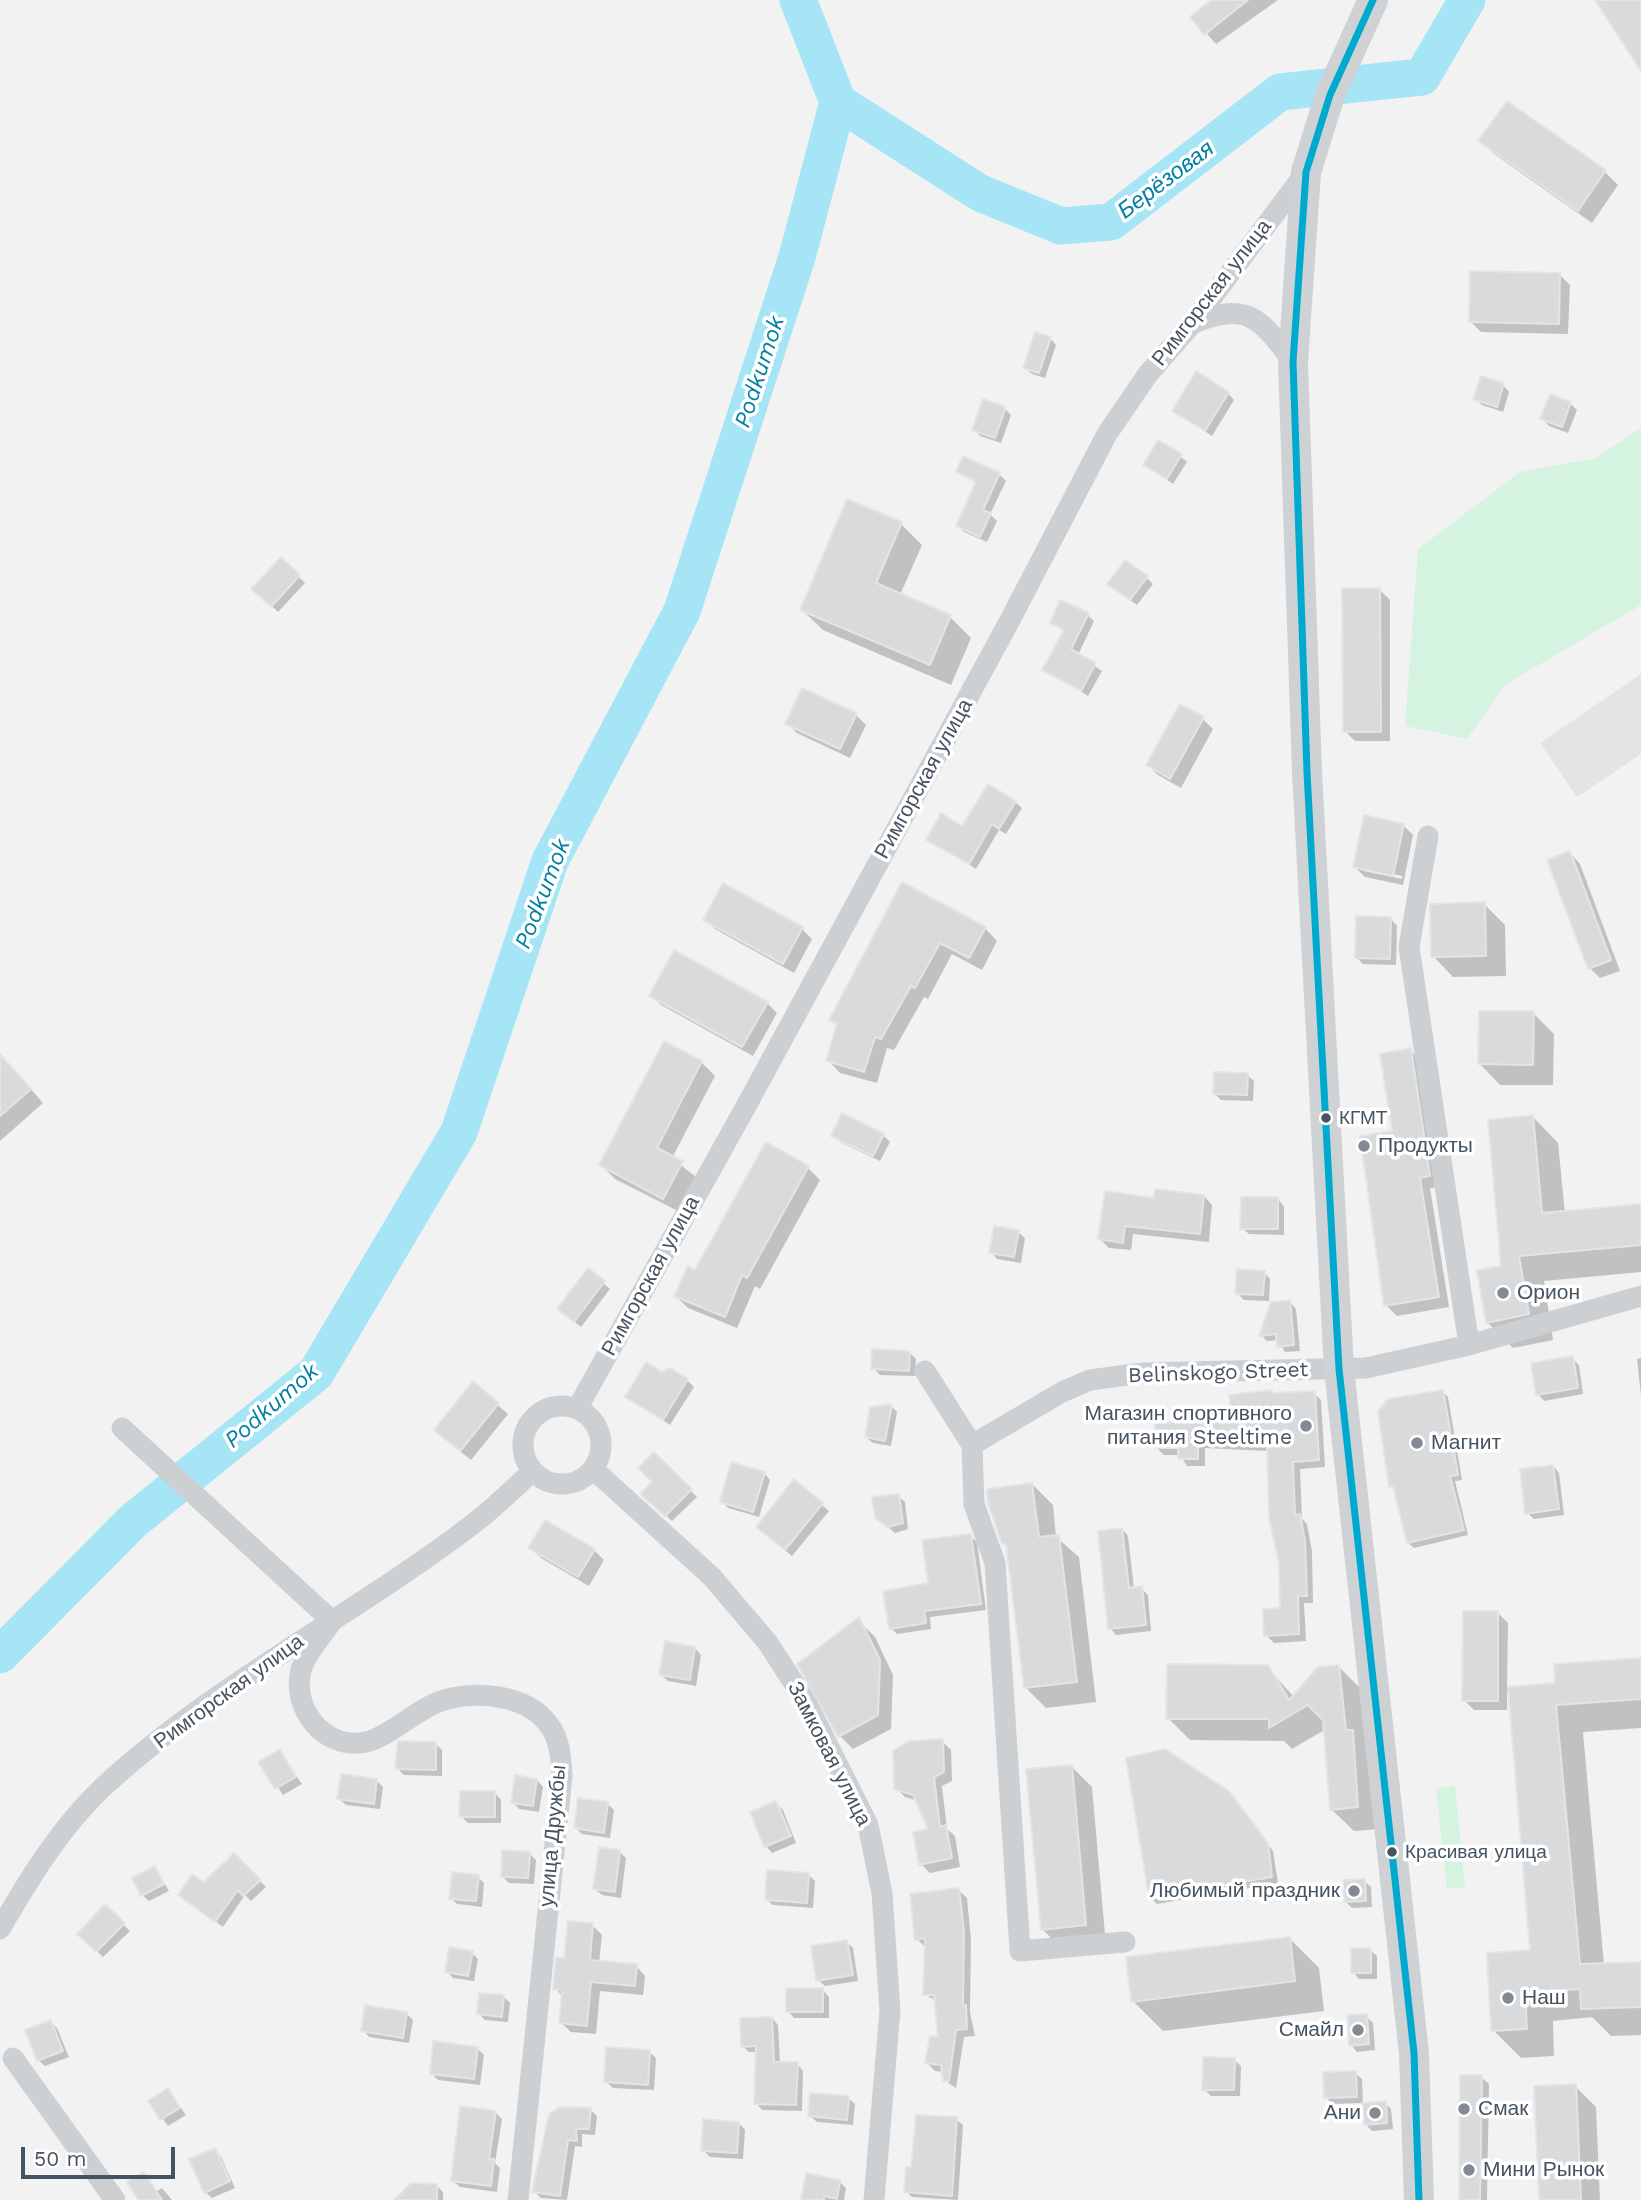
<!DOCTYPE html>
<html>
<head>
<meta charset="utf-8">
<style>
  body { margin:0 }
  #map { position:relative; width:1641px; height:2200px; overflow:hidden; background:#f2f2f2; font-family:"Work Sans",sans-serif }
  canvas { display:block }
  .scale { position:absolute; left:21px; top:2147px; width:154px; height:32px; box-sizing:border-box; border:4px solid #465461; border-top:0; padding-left:9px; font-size:21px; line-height:24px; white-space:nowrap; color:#465461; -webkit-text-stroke:5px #fff; paint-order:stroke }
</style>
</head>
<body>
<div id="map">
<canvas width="1641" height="2200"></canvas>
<div class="scale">50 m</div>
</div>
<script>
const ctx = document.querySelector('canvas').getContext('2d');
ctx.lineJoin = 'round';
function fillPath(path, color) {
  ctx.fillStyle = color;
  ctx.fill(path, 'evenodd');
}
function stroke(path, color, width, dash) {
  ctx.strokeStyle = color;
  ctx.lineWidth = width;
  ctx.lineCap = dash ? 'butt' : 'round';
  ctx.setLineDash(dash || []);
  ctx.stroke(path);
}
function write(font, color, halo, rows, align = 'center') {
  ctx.font = font + ' "Work Sans",sans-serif';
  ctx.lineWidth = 7;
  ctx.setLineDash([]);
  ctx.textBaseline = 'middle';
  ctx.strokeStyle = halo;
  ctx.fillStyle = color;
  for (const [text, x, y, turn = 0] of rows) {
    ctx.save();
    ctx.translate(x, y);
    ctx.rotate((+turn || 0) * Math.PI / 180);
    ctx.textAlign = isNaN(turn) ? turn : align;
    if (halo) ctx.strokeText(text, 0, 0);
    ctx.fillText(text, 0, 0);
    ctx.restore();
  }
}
fillPath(new Path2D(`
  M1641,674v80l-64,43 -37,-54z`), '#e4e3e5');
fillPath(new Path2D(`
  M1641,428v177l-135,79 -39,55 -62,-13 13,-177 102,-77 76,-14z
  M1455,1786l10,101 -18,2 -11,-101z`), '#d4f3e0');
fillPath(new Path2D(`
  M1214,0h64l-62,44 -10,-11z
  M1481,141l124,31 13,13 -26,38 -98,-69z
  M1560,275l10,10 -2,49 -87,-2 -10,-10z
  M1050,338l6,7 -11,33 -13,-4 -7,-6z
  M1503,385l6,7 -6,20 -21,-7 -7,-6z
  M1228,393l6,7 -22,36 -38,-26z
  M1570,403l7,7 -9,23 -19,-7 -6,-7z
  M1005,409l6,6 -10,28 -21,-7 -6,-7z
  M1180,456l7,6 -14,22 -28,-19z
  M958,471l41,3 7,7 -16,33 7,7 -10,21 -23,-10 -6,-6 18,-43z
  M901,524l21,21 -22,50 50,22 21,21 -20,47 -128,-55 -21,-20z
  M281,560l24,23 -27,29 -24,-23z
  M1146,577l7,7 -16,21 -21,-15z
  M1380,590l10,10v141h-35l-10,-10z
  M1087,615l7,6 -16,34 24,16 -14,25 -44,-27 21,-37 -13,-10z
  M1181,706l22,13 10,10 -32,59 -23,-13 -10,-10z
  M856,715l10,10 -16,33 -53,-25 -10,-10z
  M1015,802l7,6 -16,26 -7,-4 -23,39 -48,-30 35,-11z
  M1403,825l10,10 -10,50 -38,-8 -10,-10zM1364,868l38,8v3l-38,-8z
  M1570,853l10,11 40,107 -20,7 -10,-10z
  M902,884l83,44 12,13 -15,29 -30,-16 -24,45 -4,-2 -30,53 -7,-2 -10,35 -37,-10 -12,-13 10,-33 -7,-7z
  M724,886l78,43 10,10 -18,34 -79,-44 -10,-10z
  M1484,904l21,21 1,51 -53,1 -20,-21z
  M1391,919l6,7 -1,39 -33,-1 -6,-6z
  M651,995l116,8 10,10 -24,43 -92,-51z
  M1533,1013l21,21 -1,51h-53l-20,-21z
  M1410,1050l11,11 19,126 -10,1 19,119 -52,9 -11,-11 8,-173z
  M0,1054l43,49 -43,38z
  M701,1062l14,14 -43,82 24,19 -18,34 -63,-32 -14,-14z
  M1247,1075l7,6 -1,20 -32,-1 -6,-6z
  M1533,1117l25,26 7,70 76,-7v66l-97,9 9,59 -40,8 -25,-25 -9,-51 24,-4z
  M833,1135h50l7,7 -10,19 -40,-19z
  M808,1168l12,12 -60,109 -5,-3 -18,42 -49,-20 -12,-12 20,-24z
  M1204,1196l8,9 -3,37 -76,-8 -2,16 -22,-2 -9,-9 56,-39z
  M1278,1199l6,7v29l-35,-1 -7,-6z
  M1018,1232l7,6 -4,25 -24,-4 -6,-7z
  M589,1271l21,18 -29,38 -15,-12z
  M1264,1272l6,7 -1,22 -25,-1 -7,-7z
  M1290,1302l6,7 4,42 -15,1 -7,-12 -11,1 -6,-6z
  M909,1352l7,7 -1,17 -35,-1 -7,-7z
  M1572,1358l7,7 4,29 -39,7 -6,-7z
  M1641,1358v38l-4,-37z
  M662,1374l25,6 7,7 -24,38 -43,-29z
  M473,1384l35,30 -37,46 -25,-20z
  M1271,1392l3,3 40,-2 7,7 4,67 -25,2 2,50 5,5 5,27 1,52h-9l2,38 -32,2 -8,-8 16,-25 -13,-159 -64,-3v18h-18l-7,-11h-16l-7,-7 60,-25z
  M1443,1392l5,5 14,83 -7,1 13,54 -54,13 -6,-5 -12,-52 -5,-5z
  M891,1406l6,6 -6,34 -18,-3 -7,-6z
  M654,1454l43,43 -25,24 -29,-27 12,-12z
  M1553,1466l6,7 5,42 -30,4 -7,-6z
  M764,1473l6,7 -11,37 -31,-9 -6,-7z
  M794,1482l35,29 -37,45 -28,-23z
  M1032,1484l21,21 3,32 23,20 17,145 -50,6 -20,-20 -17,-140 -5,-5z
  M898,1496l7,6 3,27 -13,4 -19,-16z
  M1122,1529l6,7 6,53 7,-1 7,7 3,36 -35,4 -6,-7z
  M970,1536l7,6 9,68 -56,7 1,12 -34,5 -6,-6z
  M530,1548l64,2 10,10 -15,26 -48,-28z
  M1498,1613l10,10 -1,65 50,-4 84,-25v69l-58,4 21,233 37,-1v71l-30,1 -19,-19 -39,4 1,35 -33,2 -28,-28 38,-78 -21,-259h-3v17h-33l-10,-10z
  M861,1623l14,14 18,38 -2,54 -38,20 -14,-14z
  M695,1648l6,7 -5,31 -28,-5 -7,-6z
  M1267,1667l27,30 45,-30 22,22 19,140 -26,2 -23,-22 -5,-80 -34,20 -8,-8 -94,-1 -22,-22z
  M942,1741l9,9 1,31 -10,5 5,43 8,7 5,31 -30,6 -9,-9 9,-34 -12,-29 -13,-4 -9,-9z
  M436,1744l6,6v26l-38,-1 -7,-7 1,-23z
  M279,1751l23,33 -19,11 -22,-33z
  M1071,1766l21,21 14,159 -43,4 -21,-21z
  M376,1780l7,7 -3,22 -34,-4 -7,-6z
  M537,1780l6,7 -4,25 -20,-3 -6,-7z
  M1228,1792l45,59 5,32 -121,21 -7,-7z
  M495,1793l6,7v23h-33l-7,-7z
  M776,1803l7,7 13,33 -24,10 -6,-7z
  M608,1804l6,6 -4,28 -28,-4 -6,-6z
  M620,1852l6,6 -5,40 -19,-3 -7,-6z
  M529,1853l7,7 -2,24 -25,-1 -7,-7z
  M234,1855l32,32 -15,14 -6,-6 -22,32 -43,-32 24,-11z
  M155,1868l14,23 -20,10 -7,-6z
  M809,1875l6,6 -2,27 -40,-3 -7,-6z
  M478,1877l6,6 -2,24 -25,-3 -7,-6z
  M1364,1881l7,6 1,20 -20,1 -6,-6z
  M958,1890l9,8 4,42 -1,72 5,24 -11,1 -8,51 -12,-8 -1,-8 -8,-1 -8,-8 13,-24 -3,-37 -12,-8v-47l-8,-8z
  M105,1907l25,24 -27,26 -24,-23z
  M592,1925l10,10 -3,28 37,3 9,10 -2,19 -43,-4 -4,43 -25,-2 -10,-9 2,-26 -8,-9 11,-28z
  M1289,1938l30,30 5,43 -161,20 -30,-30z
  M846,1942l7,6 5,33 -33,5 -7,-6z
  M1370,1950l7,6v23h-18l-6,-7z
  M472,1953l6,6 -4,22 -21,-3 -6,-7z
  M823,1990l6,7v21h-35l-6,-7z
  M503,1996l7,7 -2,19 -23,-2 -6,-6z
  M406,2013l7,7 -4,23 -40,-6 -6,-7z
  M1366,2016l7,7 2,27 -18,2 -6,-7z
  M772,2018l6,7 2,39h17l6,7 -1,40 -40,-1 -6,-7 2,-51h-9l-7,-6z
  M51,2022l6,6 12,29 -24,9 -7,-6z
  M477,2048l7,7 -4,30 -42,-5 -7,-7z
  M649,2052l7,6 -2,32 -41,-2 -7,-6z
  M1234,2060l7,6 -1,30h-29l-7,-7z
  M1355,2073l7,6 1,24 -31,1 -6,-7z
  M1481,2077l8,7 -2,116h-26z
  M1575,2086l21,21 4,93h-60z
  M168,2090l18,25 -18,11 -18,-25z
  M848,2098l7,6 -2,21 -36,-3 -7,-6z
  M1385,2103l6,6 2,20 -21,2 -7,-7z
  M591,2110l6,6 -2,19 -13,-1v13l-7,-1 -8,54 -26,-2 -7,-7 16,-76z
  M495,2112l7,7 -7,44 5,5 -3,24 -37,-5 -7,-6z
  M956,2119l7,6 -5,75 -46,-3 -6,-6 7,-22z
  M739,2123l6,7 -2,29 -33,-2 -7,-7z
  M215,2150l6,7 14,31 -23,10 -7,-6z
  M144,2174l13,17 5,-3 10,12h-32z
  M839,2181l7,7 -2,12h-41z
  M437,2186l6,6v8h-45z`), '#0003');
stroke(new Path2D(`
  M838,102l142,91 81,33 50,-4 169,-130 142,-15 45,-77
  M0,1655l133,-134 183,-148 143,-241 91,-271 132,-250 115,-354 41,-155 -40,-102`), '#a5e5f5', 37);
const building = new Path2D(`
  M1211,0h37l-44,35 -14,-18z
  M1595,0h46v71z
  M1507,101l99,69 -28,41 -100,-70z
  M1470,271l90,2 -1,51 -90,-2z
  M1035,332l16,5 -12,36 -16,-5z
  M1196,371l33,21 -24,39 -33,-20z
  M1481,376l23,7 -7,24 -24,-8z
  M1550,394l21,8 -9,25 -22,-8z
  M983,399l23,8 -11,31 -23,-8z
  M1158,440l24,14 -15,25 -24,-14z
  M963,456l37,17 -17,37 8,3 -11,24 -24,-11 20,-45 -20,-9z
  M847,499l55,23 -26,61 75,32 -21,50 -130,-55z
  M281,557l19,18 -29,32 -20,-18z
  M1125,560l23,16 -18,24 -23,-16z
  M1342,588h38l1,144h-38z
  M1060,600l29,13 -18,36 25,14 -15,28 -39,-21 22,-40 -14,-7z
  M802,688l55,25 -17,36 -55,-25z
  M1180,704l24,13 -34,62 -24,-14z
  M988,784l28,17 -17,28 -7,-5 -23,40 -43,-24 15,-27 21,13z
  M1364,815l40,9 -11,52 -40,-9z
  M1570,851l41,109 -23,9 -41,-109z
  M902,882l84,45 -17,31 -29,-15 -25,45 -4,-2 -30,53 -6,-2 -11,35 -38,-11 11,-38 -8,-3z
  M723,883l80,44 -20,37 -80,-44z
  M1485,902l1,54 -55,1 -1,-53z
  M1356,916l35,1 -1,42 -35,-1z
  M674,950l94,52 -26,45 -93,-51z
  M1479,1011h55l-1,54 -55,-1z
  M664,1041l38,20 -45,87 26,13 -20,38 -64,-34z
  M1411,1048l19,128 -10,2 19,119 -55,9 -24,-170 32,-5 -12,-77z
  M0,1054l31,35 -31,27z
  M1214,1072l34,1 -1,22 -34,-1z
  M842,1113l42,21 -11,22 -42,-20z
  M1533,1115l9,98 99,-9v41l-122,11 10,58 -43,9 -9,-53 24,-4 -13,-146z
  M766,1142l43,24 -62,112 -5,-3 -17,42 -51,-21 14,-30 7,4z
  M1155,1189l49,6 -4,39 -75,-8 -2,17 -25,-4 7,-48 49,7z
  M1241,1197h37v32h-38z
  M994,1226l25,4 -5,27 -25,-4z
  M588,1268l17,13 -31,41 -17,-13z
  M1237,1269l28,2 -2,24 -28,-1z
  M1290,1300l4,45 -17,2 -1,-13 -17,2 12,-34z
  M872,1349l38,2 -1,20 -38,-2z
  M1573,1356l5,32 -42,7 -5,-32z
  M646,1362l16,10 8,-4 18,11 -25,41 -38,-23z
  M473,1381l26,22 -39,48 -26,-21z
  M1272,1390v3l43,-2 4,69 -26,2 2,53 5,-1 5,28 2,54h-9l1,38 -35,2 -1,-27 17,-1 -1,-44 -10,-47 -2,-73 -69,-3v18h-20v-11h-23v-25l60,-1 -1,-4 18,-5 -3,-18z
  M1443,1390l15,85 -8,1 14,54 -57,13 -14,-57 -4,1 -11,-76 10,-12z
  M892,1404l-7,37 -20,-4 5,-30z
  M654,1452l38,37 -27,27 -25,-22 12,-12 -14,-14z
  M731,1462l34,10 -12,40 -33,-10z
  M1553,1465l6,44 -34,5 -5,-45z
  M794,1479l29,24 -38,47 -29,-23z
  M1032,1483l7,54 20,-2 18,147 -53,6 -18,-144h-4l-14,-41 -1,-14z
  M899,1494l4,29 -16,4 -12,-9 -3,-21z
  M545,1520l50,29 -17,28 -50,-29z
  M1122,1528l7,60 13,-2 4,39 -38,4 -10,-98z
  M971,1534l10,70 -57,7 2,12 -37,6 -6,-38 45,-8 -6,-43z
  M1463,1611h35v90h-36z
  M859,1617l21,43 -2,55 -40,22 -41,-73z
  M665,1641l30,6 -5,33 -31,-5z
  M1641,1658v41l-85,6 24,259 61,-2v45l-60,2 -1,-20 -55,4 2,36 -36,2 -4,-78 43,-3 -22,-263 47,-4 -1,-19z
  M1167,1664l101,1 21,35 29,-33 21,-2 7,65h7l5,77 -28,3 -7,-90 -15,-15 -39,23v-9h-103z
  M943,1739l1,33 -10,5 6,50 6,-2 6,33 -33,7 -6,-33 15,-3 -15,-34 -19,-6 -1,-38 16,-10z
  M398,1741l38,1v28l-41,-1z
  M280,1749l16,28 -21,12 -17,-27z
  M1165,1749l64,42 39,52 4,34 -123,21 -23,-140z
  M1072,1765l14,160 -45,5 -15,-161z
  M341,1774l36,5 -3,25 -37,-5z
  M515,1775l22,4 -4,27 -22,-3z
  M460,1791h35v26h-36z
  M578,1798l30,4 -4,31 -30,-5z
  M776,1801l15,35 -27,11 -14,-35z
  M599,1847l21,3 -5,42 -22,-3z
  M502,1850l28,2 -2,26 -27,-1z
  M234,1853l27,27 -18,16 -5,-6 -23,32 -37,-27 14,-21 12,8z
  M155,1866l9,18 -23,12 -9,-18z
  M767,1870l42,3 -2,30 -42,-3z
  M452,1872l27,3 -3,26 -27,-2z
  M1365,1879l1,22 -22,1 -1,-22z
  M959,1888l5,43 -1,74h3l1,24 -11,1 -7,51h-6l-2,-16 -16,-2 5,-27 8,1 -4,-42h-11l2,-57 -10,2 -5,-46z
  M105,1904l20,19 -29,29 -19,-18z
  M568,1921l25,2 -3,37 47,4 -2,22 -44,-4 -4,44 -28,-3 3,-33 -9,-1 3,-32 8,1z
  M1290,1937l5,44 -164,21 -5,-45z
  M847,1940l6,35 -37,6 -5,-35z
  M449,1947l24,4 -5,25 -23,-4z
  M1351,1948h20v25h-20z
  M786,1988h37v24h-37z
  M479,1993l25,2 -2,22 -25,-3z
  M365,2005l42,7 -4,26 -42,-7z
  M1367,2014l2,30 -20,2 -1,-31z
  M772,2017l2,45h24l-2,43 -42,-1 2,-58 -15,1 -1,-29z
  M51,2020l12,31 -26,10 -12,-31z
  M433,2041l45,6 -4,32 -44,-5z
  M606,2047l44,3 -2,35 -44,-3z
  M1203,2057l32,1 -1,32h-32z
  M1356,2071l1,26 -33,1 -1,-26z
  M1460,2075h22l-2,125h-21z
  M1576,2084l5,116h-42l-5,-114z
  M168,2088l12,20 -20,12 -12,-19z
  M810,2093l39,3 -2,24 -39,-4z
  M1386,2101l1,22 -23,2 -2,-22z
  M460,2106l36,5 -7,48h5l-3,27 -40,-5z
  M560,2107l31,1 -2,21h-13l1,12 -9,-1 -8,56 -28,-4 17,-78z
  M916,2115l41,2 -5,79 -48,-4 2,-25h5z
  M703,2119l36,3 -2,31 -36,-2z
  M215,2148l15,33 -26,12 -15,-34z
  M144,2172l18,28h-24l-11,-18z
  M806,2173l34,7 -3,19 -13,-3v4h-23z
  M411,2183l26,1v16h-43z`);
fillPath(building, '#d9dadc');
stroke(building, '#e3e4e5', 2);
stroke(new Path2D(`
  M1194,323c54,-22 67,-4 99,39
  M1428,836l-19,111 60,398
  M925,1371l47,74 2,59 21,59 25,388 105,-9
  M523 1445a39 39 0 1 1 78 0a39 39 0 1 1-78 0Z
  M577,1409l167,-299 266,-490 97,-186 41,-60 44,-50 114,-152
  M122,1428l210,193
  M972,1445l90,-53 28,-12 52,-7 224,-5 103,-23 172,-49
  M593,1469l119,108 56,66 38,59 62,123 14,68 8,117 -16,190
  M332,1621c-9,14 -27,33 -31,49 -10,39 24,81 65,72 22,-5 48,-30 70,-39 34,-14 90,-10 113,22 11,14 12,34 13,51l-44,424
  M0,1929c29,-50 60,-101 102,-141 112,-104 251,-172 371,-264 21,-16 40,-35 60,-53
  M13,2058l102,142`), '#cdd0d3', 21);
stroke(new Path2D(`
  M1373,0l-43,95 -24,77 -13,190 14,410 32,597 75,684 5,147`), '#ced2d5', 30);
stroke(new Path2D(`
  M1373,0l-43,95 -24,77 -13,190 14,410 32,597 75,684 5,147`), '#00a9ce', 7);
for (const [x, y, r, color] of [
  [1326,1118,6,"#465461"],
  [1364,1146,7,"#828b94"],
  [1503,1293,7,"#828b94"],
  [1306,1426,7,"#828b94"],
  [1417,1443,7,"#828b94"],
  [1392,1852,6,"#465461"],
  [1354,1891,7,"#828b94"],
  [1508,1998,7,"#828b94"],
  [1358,2030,7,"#828b94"],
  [1464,2109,7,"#828b94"],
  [1375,2113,7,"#828b94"],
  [1469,2170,7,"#828b94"]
]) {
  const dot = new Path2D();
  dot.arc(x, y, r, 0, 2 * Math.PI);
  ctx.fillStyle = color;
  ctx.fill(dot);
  stroke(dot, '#fff', 2.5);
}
write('19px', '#465461', '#fff', [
  ["КГМТ",1339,1118],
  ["Красивая улица",1405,1852]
], 'left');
write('21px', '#465461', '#fff', [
  ["Римгорская улица",1212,293,-52],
  ["Римгорская улица",924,779,-61],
  ["Римгорская улица",651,1276,-61],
  ["Belinskogo Street",1218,1373,-2],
  ["Римгорская улица",229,1692,-36],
  ["Замковая улица",829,1754,63],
  ["улица Дружбы",553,1836,-85]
]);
write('21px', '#465461', '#fff', [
  ["Продукты",1378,1146],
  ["Орион",1517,1293],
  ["Магазин спортивного",1292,1414,"right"],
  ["питания Steeltime",1292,1438,"right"],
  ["Магнит",1431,1443],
  ["Любимый праздник",1340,1891,"right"],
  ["Наш",1522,1998],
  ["Смайл",1344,2030,"right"],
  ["Смак",1478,2109],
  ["Ани",1361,2113,"right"],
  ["Мини Рынок",1483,2170]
], 'left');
write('italic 23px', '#0380a1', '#fff', [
  ["Берёзовая",1166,180,-37],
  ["Podkumok",760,372,-72],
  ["Podkumok",543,894,-69],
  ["Podkumok",272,1406,-41]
]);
</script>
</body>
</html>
